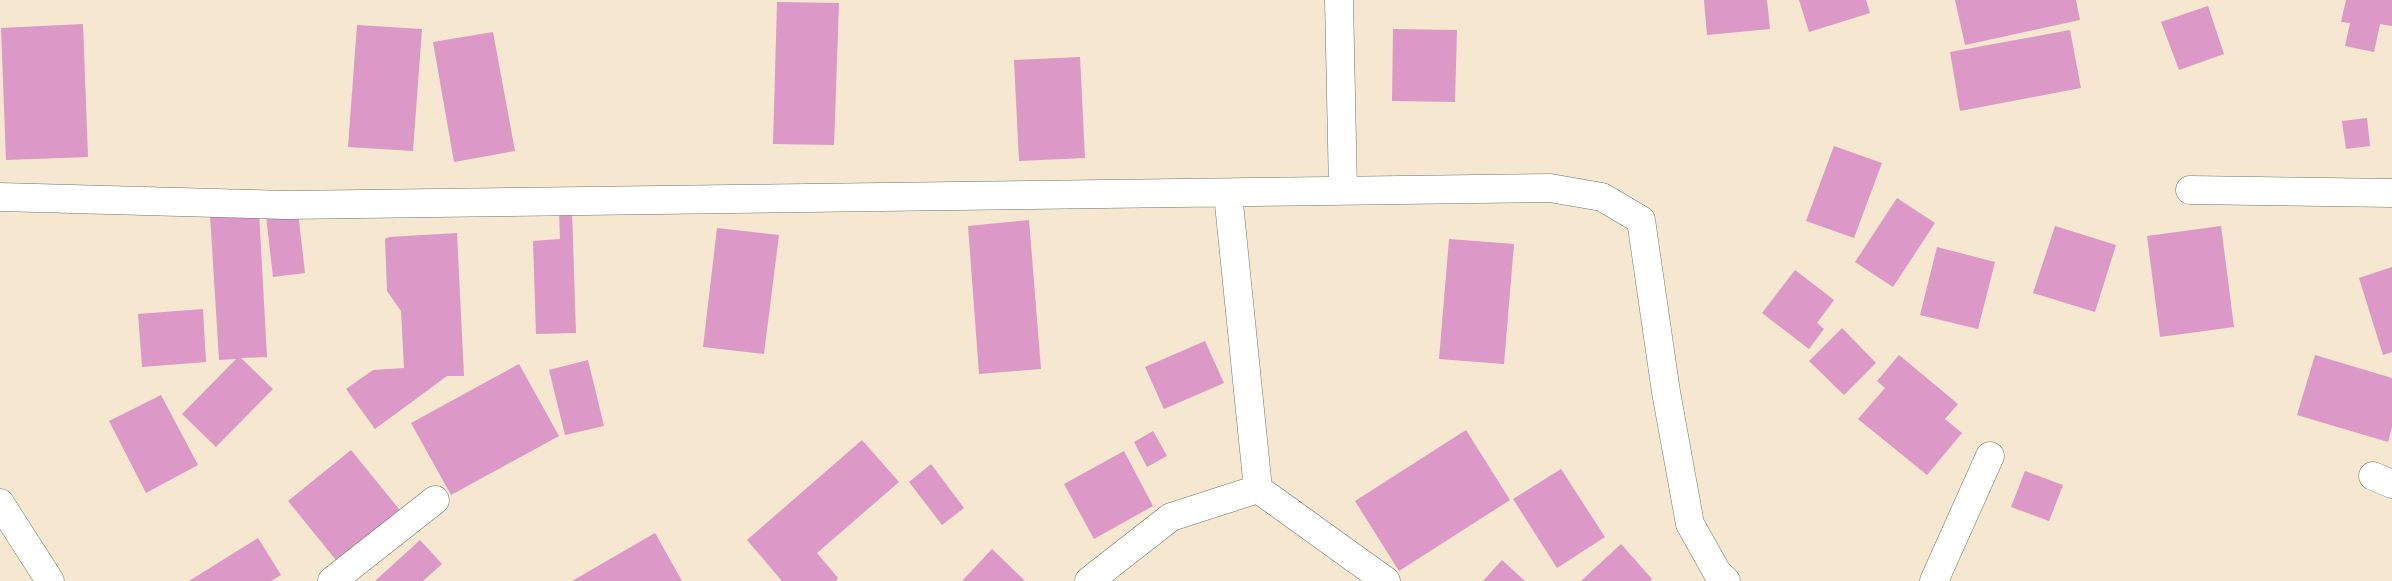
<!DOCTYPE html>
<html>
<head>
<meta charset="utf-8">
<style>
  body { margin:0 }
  canvas { display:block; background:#f5e7d0 }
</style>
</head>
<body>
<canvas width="2392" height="581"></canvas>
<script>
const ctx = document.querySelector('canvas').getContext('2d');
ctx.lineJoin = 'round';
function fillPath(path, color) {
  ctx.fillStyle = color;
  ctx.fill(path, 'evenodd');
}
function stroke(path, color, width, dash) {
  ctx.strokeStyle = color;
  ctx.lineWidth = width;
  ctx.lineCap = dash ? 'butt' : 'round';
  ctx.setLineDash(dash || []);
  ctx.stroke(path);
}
fillPath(new Path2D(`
  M1704,0h63l3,29 -63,6z
  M1799,0h67l4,13 -61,19z
  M1955,0h121l4,20 -115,25z
  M2346,0h46v26l-12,-2 -6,28 -29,-6 5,-23 -9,-1z
  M777,2l62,1 -5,142 -61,-1z
  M2208,6l16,48 -45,16 -18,-48z
  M83,24l5,133 -82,3 -5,-132z
  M357,25l65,4 -9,122 -65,-4z
  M1393,29l64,1 -2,72 -63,-1z
  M2070,30l11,58 -121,23 -10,-59z
  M493,32l22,119 -61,11 -21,-120z
  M1080,57l5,101 -66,3 -5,-101z
  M2367,118l3,28 -24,3 -4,-28z
  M1834,146l48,17 -28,75 -48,-17z
  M1897,198l38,25 -42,64 -38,-25z
  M572,210l4,123 -40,1 -3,-93 27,-2 -1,-28z
  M259,212l8,145 -26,1 32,31 -57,58 -34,-33 54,-55 -17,1 -9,-145z
  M298,212l7,61 -32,4 -7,-61z
  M1029,220l12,149 -62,5 -11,-148z
  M2055,226l61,19 -21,67 -62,-19z
  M2221,226l13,101 -74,10 -13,-101z
  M717,228l62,7 -15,119 -61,-7z
  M457,233l7,143h-17l-72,53 -29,-40 27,-19 31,-2 -3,-57 -14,-20 -2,-52 4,-2z
  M1449,239l65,5 -10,120 -65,-5z
  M1937,247l58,15 -17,67 -58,-14z
  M2392,267v85l-9,3 -24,-77z
  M1795,270l39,30 -17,23 7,6 -15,20 -47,-36z
  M203,309l3,53 -64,5 -4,-53z
  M1842,328l34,35 -32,32 -35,-34z
  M1205,341l19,42 -60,26 -19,-42z
  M1899,355l59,49 -13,15 17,14 -35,42 -69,-56 27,-31 -8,-7z
  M2315,355l77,23v49l-4,15 -91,-27z
  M588,360l16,66 -39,9 -16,-65z
  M519,364l40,72 -108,59 -40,-72z
  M161,395l37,70 -52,28 -37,-72z
  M1466,430l44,70 -111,71 -44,-70z
  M1153,431l14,25 -20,11 -13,-25z
  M862,440l37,42 -82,71 21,25 -2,3h-54l-35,-41z
  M351,450l52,64 -63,51 -52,-64z
  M1124,451l29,55 -59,33 -30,-55z
  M931,464l33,44 -22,17 -33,-43z
  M1561,469l44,68 -48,31 -44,-69z
  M2025,471l38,14 -14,36 -38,-14z
  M655,533l27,48h-110z
  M258,538l23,37 -10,6h-82z
  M420,540l22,24 -19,17h-48z
  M1621,544l31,35 -2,2h-69z
  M992,549l33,32h-63z
  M1502,560l23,21h-42z`), '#dc98c6');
const street = new Path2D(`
  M1339,0l4,190
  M2190,190l202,3
  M1228,194l30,295 128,92
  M0,197l287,8 1263,-17 52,9 39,23 25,172 24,132 27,48 9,9
  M2373,476l19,8
  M0,503l50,78
  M332,581l103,-81
  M1089,581l82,-64 87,-28
  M1934,581l56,-125`);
stroke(street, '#6a786b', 29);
stroke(street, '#fff', 28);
</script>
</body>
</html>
